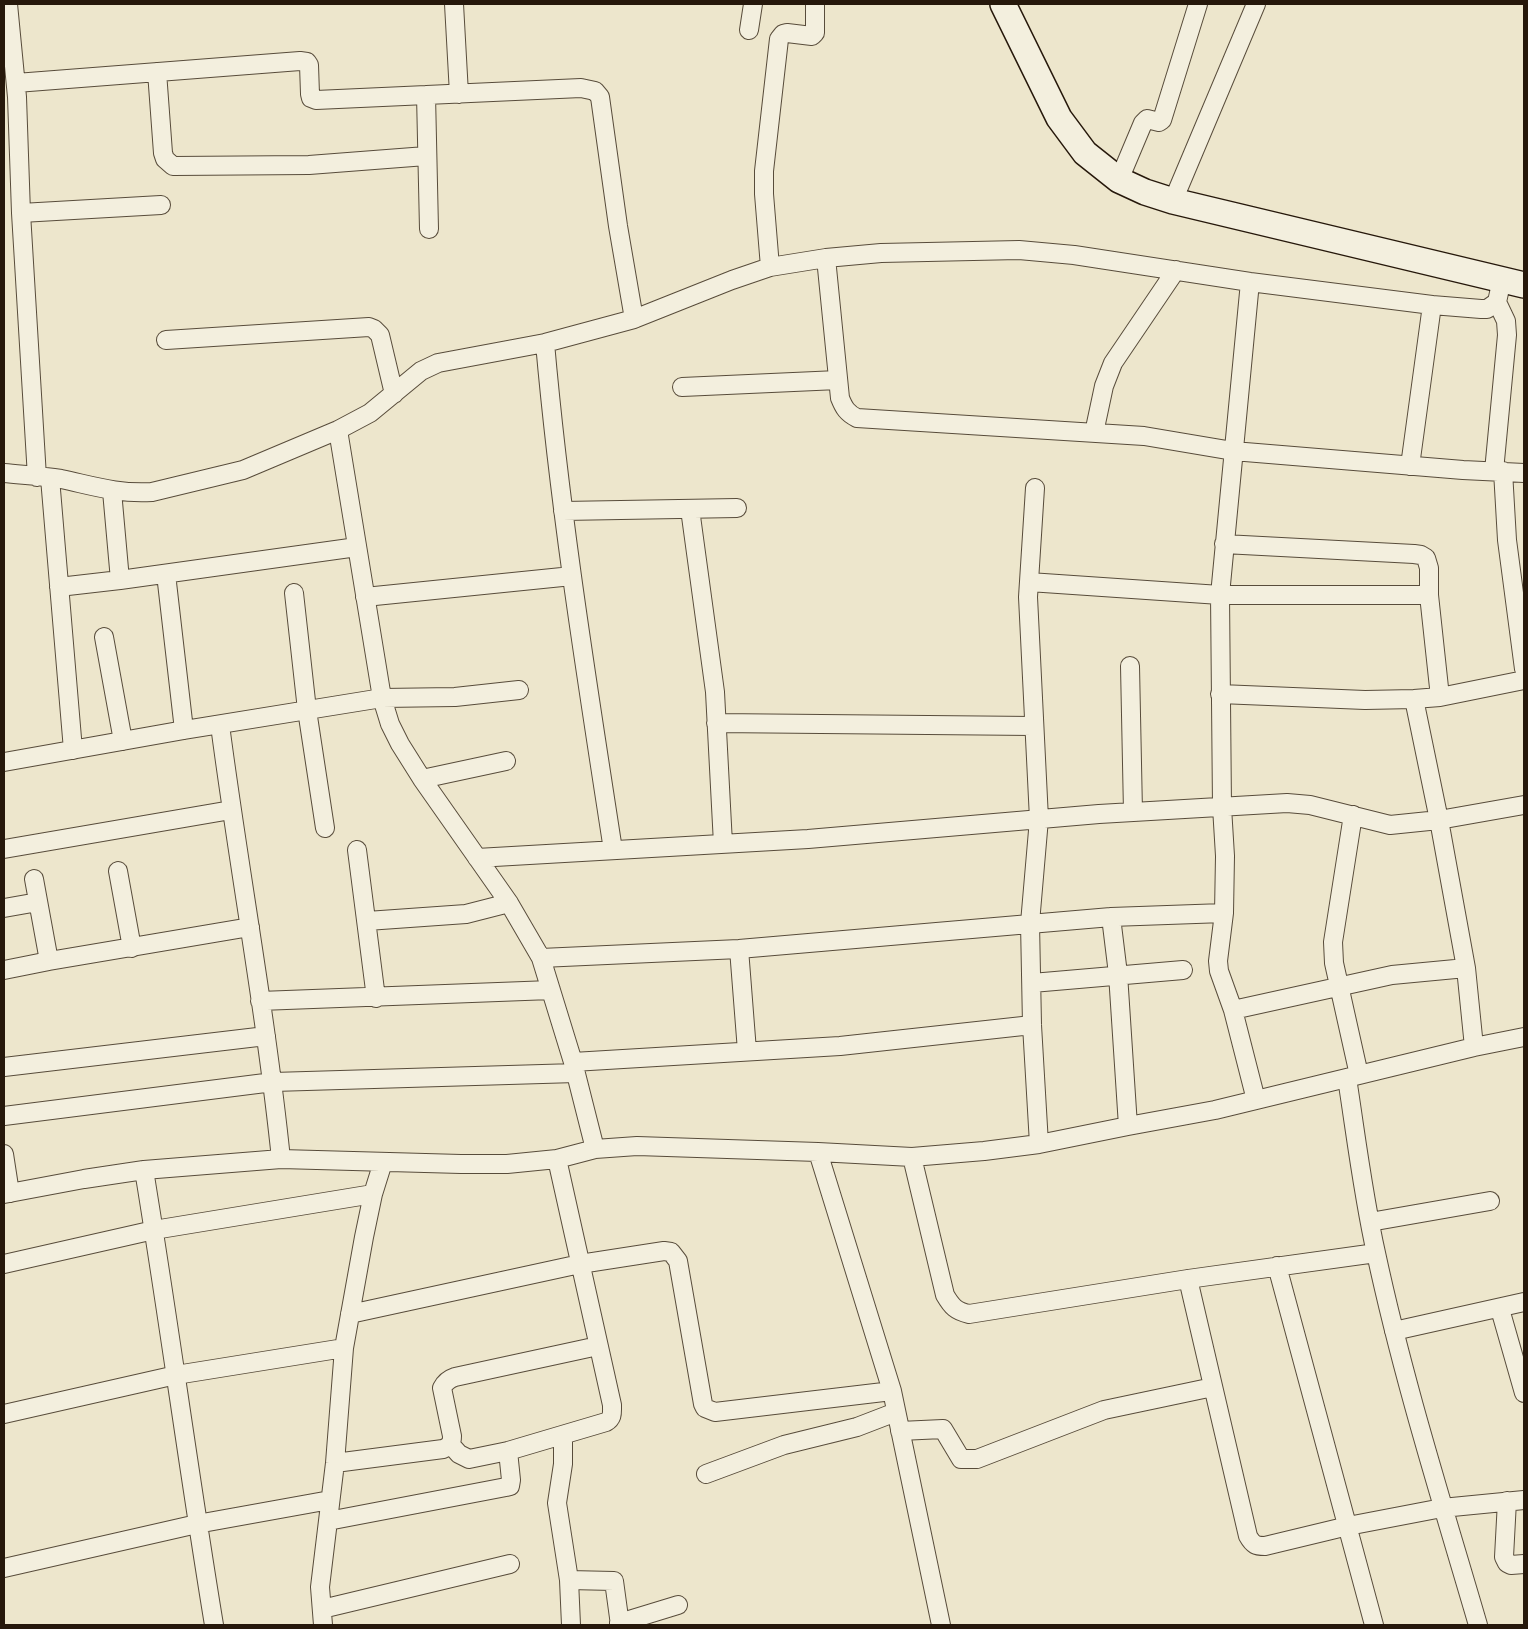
<!DOCTYPE html>
<html>
<head>
<meta charset="utf-8">
<style>
  body { margin:0 }
  #map { position:relative; width:1528px; height:1629px; overflow:hidden; background:#ede6cc; font-family:"IM FELL DW Pica",serif }
  canvas { display:block }
  .frame { position:absolute; inset:0; border:5px solid #26180b; pointer-events:none }
</style>
</head>
<body>
<div id="map">
<canvas width="1528" height="1629"></canvas>
<div class="frame"></div>
</div>
<script>
const ctx = document.querySelector('canvas').getContext('2d');
ctx.lineJoin = 'round';
function stroke(path, color, width, dash) {
  ctx.strokeStyle = color;
  ctx.lineWidth = width;
  ctx.lineCap = dash ? 'butt' : 'round';
  ctx.setLineDash(dash || []);
  ctx.stroke(path);
}
const street = new Path2D(`
  M8,4l9,93 4,116 16,264
  M454,4l5,90
  M749,30l4,-26
  M157,72l6,81 2,6 8,7 136,-1 117,-9
  M16,83l284,-22 7,1 2,3 1,29 1,4 5,2 265,-12 14,3 5,6 18,129 16,93
  M426,95l3,134
  M1119,180l24,-57 4,-4 12,3 3,-2 36,-116
  M1173,201l83,-197
  M21,213l140,-8
  M826,258l14,140c4,10 7,15 17,20l287,18 89,15 230,19 61,3
  M770,267l-6,-73v-23l15,-132 4,-5 4,-1 25,3 3,-3v-29
  M1250,282l-30,313 2,212 3,49 -1,57 -6,48 1,10 14,39 23,90
  M166,340l203,-13 5,2 6,6 14,59
  M545,343c15,170 42,338 68,507
  M682,387l156,-7
  M338,430l44,268 8,26 10,20 22,35 87,124 32,55 32,104 22,87
  M1094,433l10,-47 9,-23 63,-93
  M1410,466l22,-161
  M1494,471l13,-136 -1,-14 -9,-19
  M1503,471l4,69 17,129
  M4,473c19,2 38,3 57,6 33,7 56,15 91,13l91,-22 95,-40 32,-17 51,-42 17,-8 107,-20 89,-24 98,-39 38,-13 56,-9 55,-5 138,-3 55,5 176,27 182,23 49,4h6l10,-7 5,-23
  M50,478l23,272
  M1035,488l-7,109 11,222 -9,104 2,102 7,119
  M112,491l8,89
  M690,509l25,183 8,152
  M563,511l174,-3
  M1224,544l190,10 7,1 5,3 3,10v27l11,102
  M166,574l18,156
  M1029,582l191,13h209
  M59,587l61,-7 237,-33
  M294,593l13,117 18,118
  M365,597l207,-21
  M104,637l19,104
  M1130,666l3,146
  M1220,694l145,6 49,-1 26,-2 84,-17
  M1414,699l25,121 27,148 8,79
  M716,723l317,3
  M220,725c19,145 46,289 61,434
  M4,762l180,-32 198,-32 73,-1 64,-7
  M422,779l84,-18
  M1353,815l-20,127 1,21 25,112
  M4,849l227,-39
  M357,850l19,148
  M477,858l331,-19 291,-25 188,-11 23,2 80,20 49,-5 85,-15
  M118,871l14,77
  M34,879l15,82
  M4,908l34,-6
  M1111,917l7,57 10,152
  M367,921l99,-7 43,-11
  M739,949l8,102
  M541,958l198,-9 372,-32 113,-4
  M4,970l45,-9 201,-34
  M1032,983l151,-13
  M260,1001l291,-11
  M1233,1010l159,-35 74,-7
  M573,1062l267,-16 192,-21
  M4,1067l262,-31
  M1347,1078c9,58 16,117 29,175 27,126 66,249 102,372
  M4,1116l269,-34 303,-9
  M818,1152l74,239 49,234
  M4,1154l6,39
  M912,1157l33,138c7,12 11,16 24,19l219,-35 188,-26
  M144,1170c25,152 45,304 70,455
  M4,1194l80,-15 60,-9 137,-11 180,5h46l50,-5 38,-10 42,-3 181,6 94,5 72,-6 55,-7 89,-18 87,-16 259,-63 50,-10
  M1370,1222l120,-21
  M4,1264l150,-34 219,-36
  M1277,1266l97,359
  M1188,1279l60,257c5,9 8,10 17,10l83,-20 94,-18 82,-8
  M1500,1309l24,84
  M350,1314l230,-50 84,-13 7,1 7,9 25,143 2,4 10,4 177,-21
  M1394,1331l130,-29
  M4,1414l172,-39 168,-27
  M900,1431l43,-2 18,30h16l127,-49 109,-23
  M563,1435v29l-6,39 12,77 2,45
  M450,1444l9,10 10,5 39,-8 98,-29c7,-4 6,-9 6,-17l-55,-246
  M335,1463l108,-14c7,-3 9,-6 9,-13l-10,-48c3,-6 7,-9 13,-11l143,-31
  M706,1474l78,-29 73,-18 39,-15
  M1507,1501l-3,56 3,6 4,2 13,-1
  M328,1521l178,-34 4,-1 1,-6 -3,-29
  M4,1568l193,-44 133,-24
  M569,1580l45,1 6,44
  M322,1609l188,-45
  M619,1623l59,-18
  M323,1625l-3,-38 15,-124 9,-115 20,-111 9,-43 10,-32`);
const secondary = new Path2D(`
  M1003,4l56,114 26,35 34,27 26,12 28,9 351,84`);
stroke(street, '#584c3b', 20);
stroke(secondary, '#26180b', 28);
stroke(street, '#f3efde', 18);
stroke(secondary, '#f3efde', 25);
</script>
</body>
</html>
